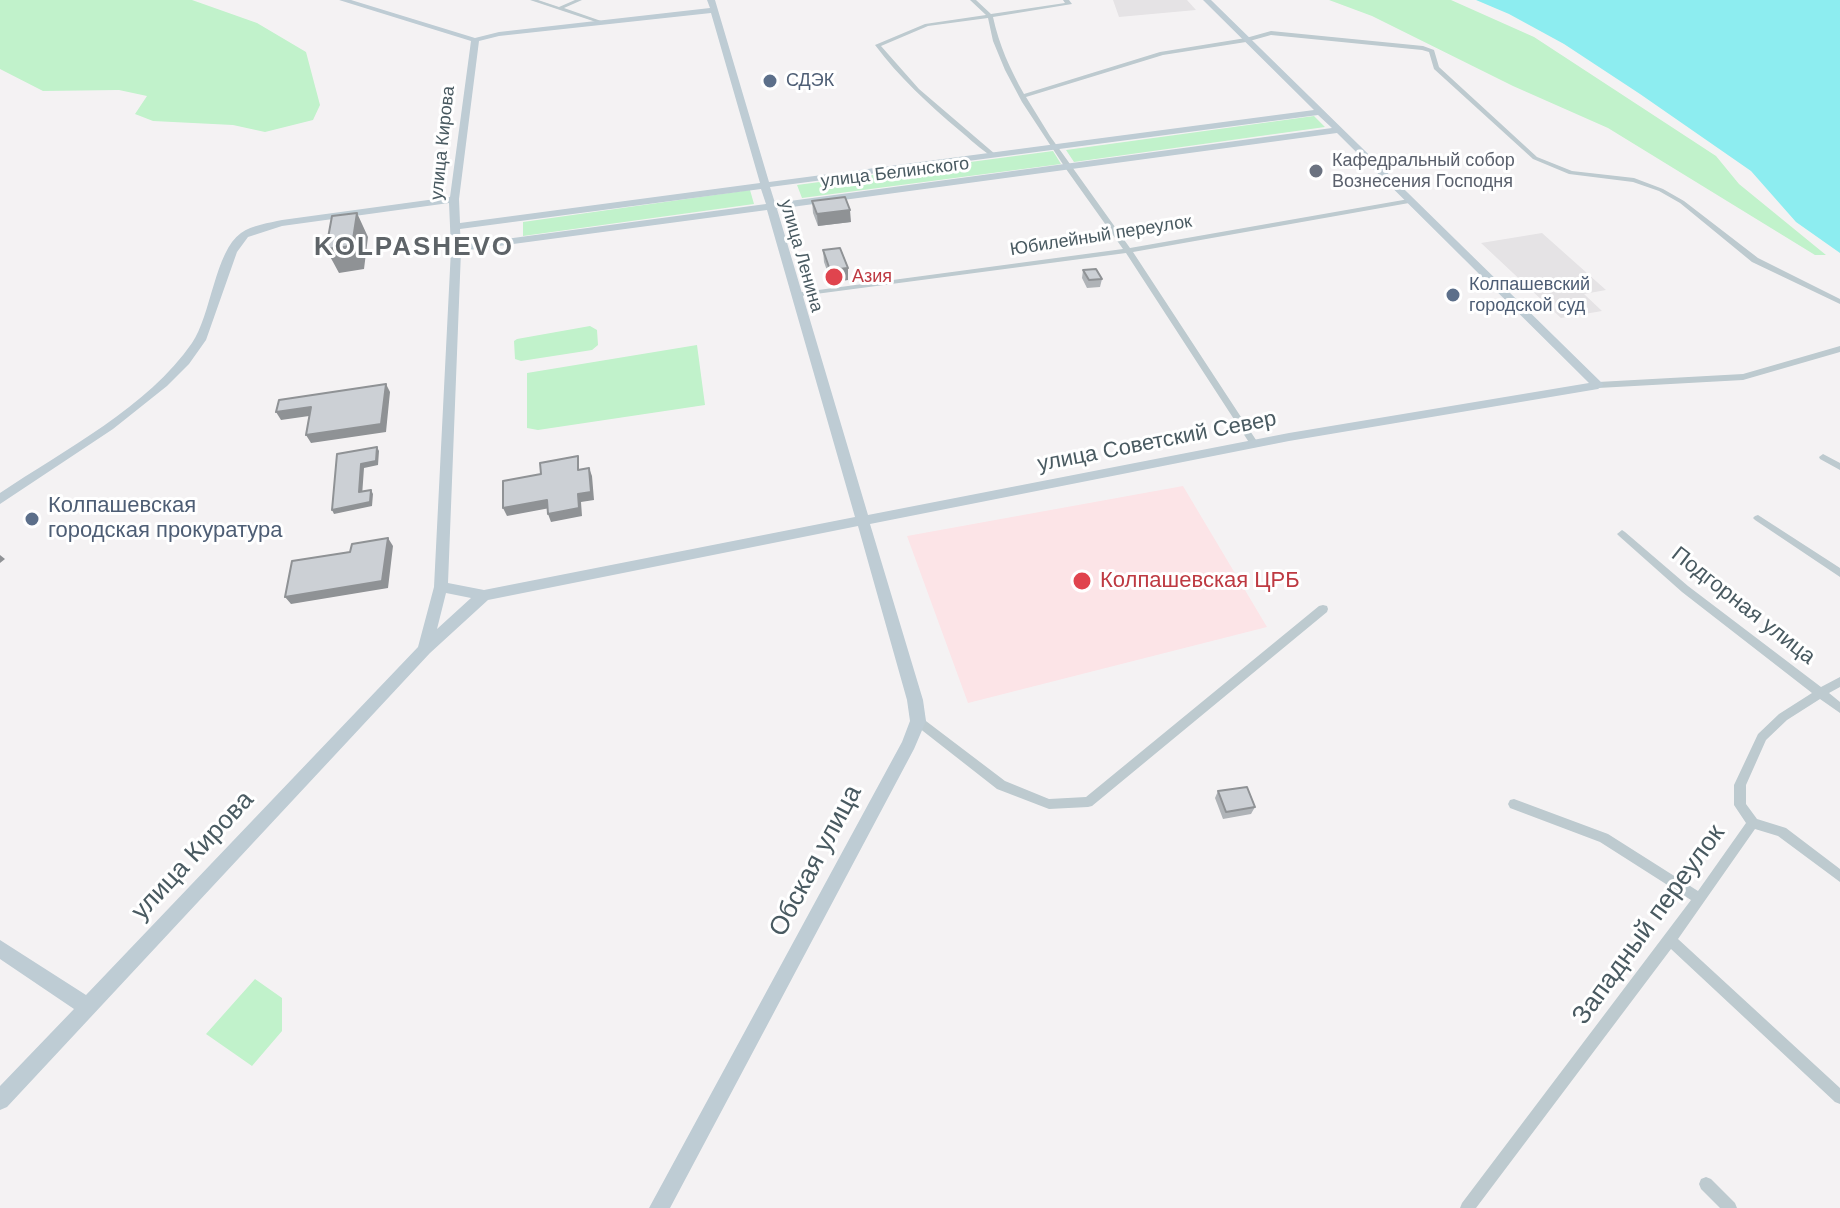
<!DOCTYPE html>
<html>
<head>
<meta charset="utf-8">
<style>
  body { margin:0 }
  canvas { display:block; background:#f4f2f3 }
</style>
</head>
<body>
<canvas width="1840" height="1208"></canvas>
<script>
const ctx = document.querySelector('canvas').getContext('2d');
ctx.lineJoin = 'round';
function fillPath(path, color) {
  ctx.fillStyle = color;
  ctx.fill(path, 'evenodd');
}
function stroke(path, color, width, dash) {
  ctx.strokeStyle = color;
  ctx.lineWidth = width;
  ctx.lineCap = dash ? 'butt' : 'round';
  ctx.setLineDash(dash || []);
  ctx.stroke(path);
}
function write(font, color, halo, rows, align = 'center') {
  ctx.font = font + ' Arial,sans-serif';
  ctx.lineWidth = 6;
  ctx.setLineDash([]);
  ctx.textBaseline = 'middle';
  ctx.strokeStyle = halo;
  ctx.fillStyle = color;
  for (const [text, x, y, turn = 0] of rows) {
    ctx.save();
    ctx.translate(x, y);
    ctx.rotate((+turn || 0) * Math.PI / 180);
    ctx.textAlign = isNaN(turn) ? turn : align;
    if (halo) ctx.strokeText(text, 0, 0);
    ctx.fillText(text, 0, 0);
    ctx.restore();
  }
}
fillPath(new Path2D(`
  M1113,0h74l9,10 -77,7z
  M1542,233l64,57 -22,4 18,17 -41,7 -80,-75z`), '#e5e3e5');
fillPath(new Path2D(`
  M1183,486l84,141 -299,76 -61,-167z`), '#fce4e7');
fillPath(new Path2D(`
  M0,0h192l65,23 49,29 14,53 -7,15 -48,12 -32,-7 -80,-4 -18,-7 12,-18 -28,-6 -76,1 -43,-22z
  M1329,0h122l83,37 182,119 23,28 87,71h-11l-207,-127 -95,-42 -141,-70z
  M1314,116l11,11 -251,35 -8,-12z
  M1053,151l8,13 -259,34 -5,-13z
  M750,190l4,14 -231,32v-14z
  M590,326l7,4 1,15 -6,5 -71,11 -6,-2 -1,-18 3,-2z
  M697,345l8,60 -167,25 -11,-2v-55z
  M255,979l27,19v33l-30,35 -46,-32z`), '#c1f2cb');
fillPath(new Path2D(`
  M1476,0h364v253l-44,-31 -45,-51 -111,-77 -76,-50 -55,-30z`), '#8dedf0');
fillPath(new Path2D(`
  M530,0h8l21,7 16,-7h7l-18,8 40,14 -5,1z
  M970,0h6l15,14 74,-11 -2,-3h6l3,4 -79,13c6,28 17,52 31,77l136,-42 86,-14 25,-7 152,15 11,4 5,17 98,90 35,14 62,7 29,11 21,12 74,57 82,41v5l-88,-42 -72,-59 -21,-12 -26,-9 -64,-8 -36,-15 -99,-90 -5,-17 -7,-2 -151,-15 -25,7 -83,13 -137,42 24,39 80,112 279,-49 3,2 -3,2 -276,49 125,191 1,2 -1,2h-6l-126,-194 -333,44 -1,-2 4,-2 327,-44 -57,-80 -44,-67 -17,-32 -12,-29 -5,-23 -60,8 -47,20 38,43 76,65v2l-2,1c-12,-7 -23,-18 -34,-27 -31,-26 -60,-53 -84,-85l50,-21 61,-9z
  M1840,346v6l-97,28 -145,8 -4,-3 4,-3 145,-8z
  M1823,454l17,9v7l-20,-11 -1,-2z
  M1758,515l82,53v9l-85,-57 -2,-2 2,-2z
  M1622,530l3,2 63,54 133,101 19,-10v10l-11,6 11,9v11l-20,-14 -33,21 -21,20 -20,45v19l11,15 29,9 54,41v13l-62,-46 -23,-7 -77,110 162,149v16l-5,-2 -164,-153 -195,259h-16l2,-5 229,-303 -91,-58 -90,-34 -2,-4 2,-4 4,-1 94,35 90,57 48,-68 -12,-18v-20l24,-51 21,-20 33,-21 -130,-101 -63,-56 -2,-2z
  M1323,605l4,1 1,3 -1,3 -235,194 -4,1 -39,2 -52,-20 -83,-65 -1,-3 1,-3 4,-2 4,2 83,63 44,18 37,-2 233,-191z
  M1706,1177l5,2 24,24 2,5h-17l-19,-19 -2,-5 2,-5z`), '#bdcacf');
fillPath(new Path2D(`
  M339,0h12l124,38 24,-6 211,-24 -3,-8h8l54,182 545,-72 -111,-110h8l393,385 -6,4 -309,52 -419,83 53,176 3,21 -12,28 -244,459h-21l253,-466 8,-21 -3,-21 -49,-174 -370,74 -58,53 -423,454 -7,3v-24l74,-77 -74,-50v-19l86,55 332,-348 16,-60 17,-338 -2,-46 -167,23 -34,11 -11,15 -31,88 -17,24 -22,22 -54,43 -113,75v-11c64,-43 148,-86 192,-150 19,-27 23,-92 49,-110 11,-8 28,-10 41,-13l168,-23 21,-156zM711,13l49,170 -300,40 -1,-24 20,-158 20,-5zM1318,115l14,13 -557,75 -5,-16zM1337,133l252,250 -300,50 -421,82 -91,-306zM761,189l5,15 -305,41 -1,-16zM767,210l88,307 -371,73 -36,-7 13,-332zM446,593l25,5 -34,31z`), '#beccd4');
fillPath(new Path2D(`
  M812,201l39,21 -33,4 -5,-13z
  M823,250l25,18v12l-17,2 -7,-20z
  M1083,270l19,9 -2,8 -13,1 -5,-10z
  M1218,791l37,16 -4,7 -28,5 -8,-21z`), '#afb3b7');
fillPath(new Path2D(`
  M850,210l1,12 -33,4 -1,-12z
  M357,213l11,24 -4,32 -25,4 -13,-24z
  M848,268v12l-17,2 -1,-12z
  M386,384l4,8 -4,40 -75,11 -5,-8z
  M311,407l5,8 -35,5 -5,-8z
  M377,447l2,4 -1,14 -14,3 -2,28 -3,-4 2,-28z
  M589,468l3,8 2,24 -13,2 1,14 -31,6 -3,-8 30,-20z
  M371,490l2,4 -1,12 -38,8 -2,-4z
  M547,500l3,8 -43,8 -4,-8z
  M388,538l5,8 -5,42 -97,16 -6,-7z
  M0,555l5,4 -5,4z`), '#8f9295');
const building = new Path2D(`
  M845,197l5,13 -33,4 -5,-13z
  M357,213l-5,33 -26,3 6,-33z
  M840,248l8,20 -18,2 -7,-20z
  M1096,269l6,10 -13,1 -6,-10z
  M386,384l-5,40 -75,11 5,-28 -35,5 3,-12z
  M377,447l-1,14 -15,3 -2,28 12,-2 -1,12 -38,8 5,-56z
  M578,456v14l11,-2 2,24 -13,2 1,14 -31,6 -1,-14 -44,8v-27l38,-7 -1,-11z
  M388,538l-6,43 -97,16 7,-36 58,-9 2,-8z
  M1247,787l8,20 -29,5 -8,-21z`);
fillPath(building, '#ccd0d5');
stroke(building, '#8f9295', 2);
for (const [x, y, r, color] of [
  [770,81,8,"#5c6f8a"],
  [1316,171,8,"#6b7280"],
  [834,277,10,"#e0444e"],
  [1453,295,8,"#5c6f8a"],
  [32,519,8,"#5c6f8a"],
  [1082,581,10,"#e0444e"]
]) {
  const dot = new Path2D();
  dot.arc(x, y, r, 0, 2 * Math.PI);
  ctx.fillStyle = color;
  ctx.fill(dot);
  stroke(dot, '#fff', 3);
}
write('18px', '#4e5e75', '#fff', [
  ["СДЭК",786,81],
  ["Колпашевский",1469,285],
  ["городской суд",1469,306]
], 'left');
write('18px', '#495a61', '#fff', [
  ["улица Кирова",443,143,-84],
  ["улица Белинского",895,173,-7],
  ["Юбилейный переулок",1101,236,-9],
  ["улица Ленина",801,256,74]
]);
write('18px', '#5b616d', '#fff', [
  ["Кафедральный собор",1332,161],
  ["Вознесения Господня",1332,182]
], 'left');
write('18px', '#be3a42', '#fff', [
  ["Азия",852,277]
], 'left');
write('22px', '#495a61', '#fff', [
  ["улица Советский Север",1157,442,-11],
  ["Подгорная улица",1743,606,38]
]);
write('22px', '#4e5e75', '#fff', [
  ["Колпашевская",48,506],
  ["городская прокуратура",48,531]
], 'left');
write('22px', '#be3a42', '#fff', [
  ["Колпашевская ЦРБ",1100,581]
], 'left');
ctx.letterSpacing = '2px';
write('bold 26px', '#5e6468', '#fff', [
  ["KOLPASHEVO",414,248]
]);
ctx.letterSpacing = '0px';
write('26px', '#495a61', '#fff', [
  ["улица Кирова",193,856,-47],
  ["Обская улица",816,861,-62],
  ["Западный переулок",1649,925,-54]
]);
</script>
</body>
</html>
